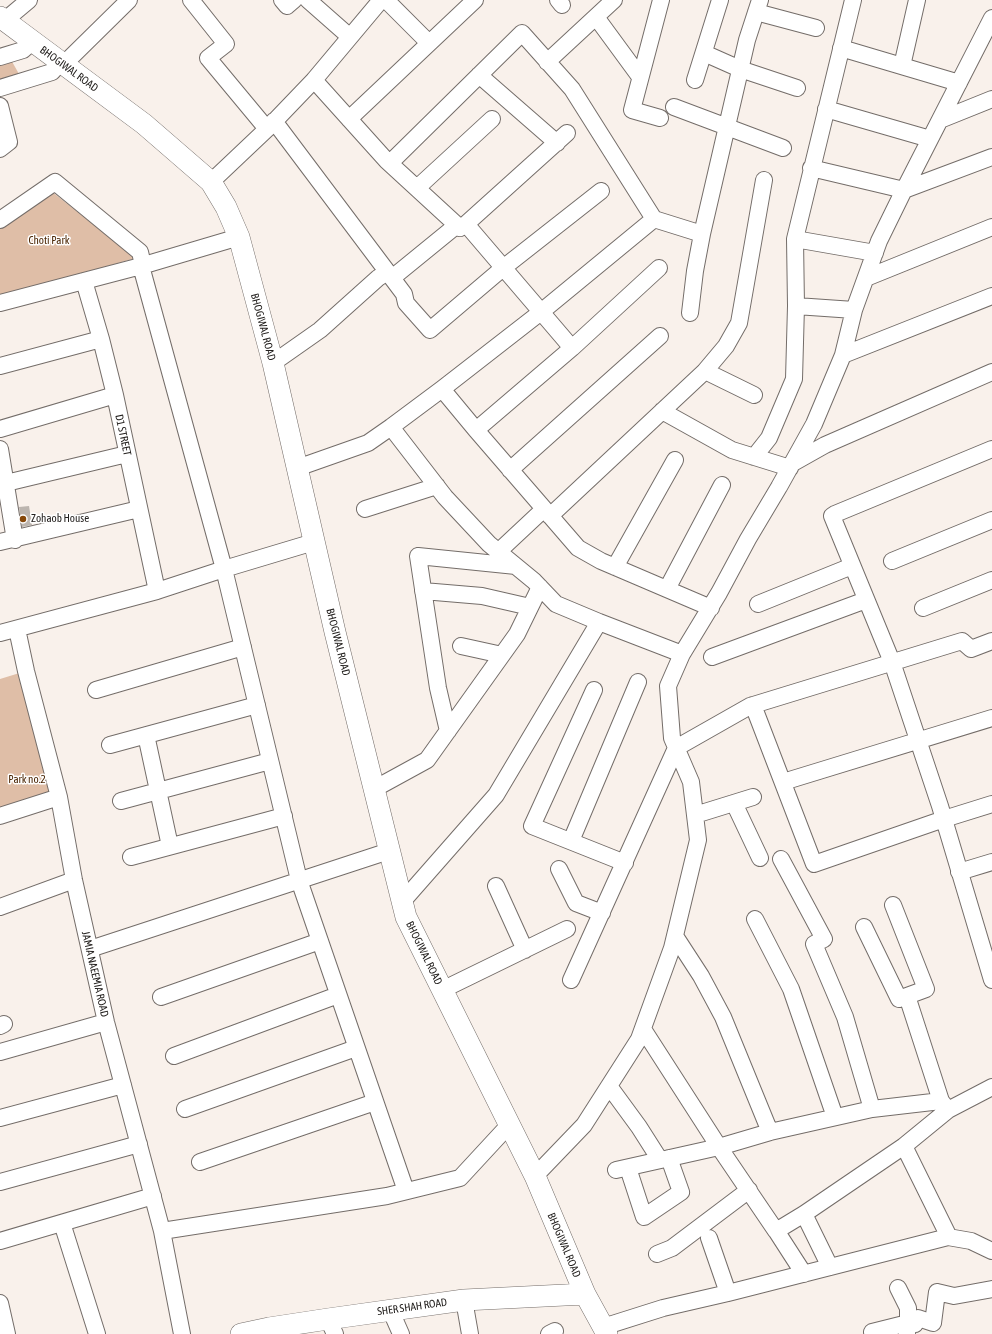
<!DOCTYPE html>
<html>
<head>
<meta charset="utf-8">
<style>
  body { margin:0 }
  canvas { display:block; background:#f9f1eb }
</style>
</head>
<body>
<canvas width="992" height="1334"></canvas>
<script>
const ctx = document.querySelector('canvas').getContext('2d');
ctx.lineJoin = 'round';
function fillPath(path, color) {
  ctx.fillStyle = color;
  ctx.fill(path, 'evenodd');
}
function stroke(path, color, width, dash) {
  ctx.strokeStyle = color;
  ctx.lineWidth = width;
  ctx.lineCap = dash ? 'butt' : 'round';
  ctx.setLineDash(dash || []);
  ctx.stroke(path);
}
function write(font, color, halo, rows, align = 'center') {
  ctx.font = font + ' "Asap Condensed",sans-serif';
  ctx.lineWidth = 3;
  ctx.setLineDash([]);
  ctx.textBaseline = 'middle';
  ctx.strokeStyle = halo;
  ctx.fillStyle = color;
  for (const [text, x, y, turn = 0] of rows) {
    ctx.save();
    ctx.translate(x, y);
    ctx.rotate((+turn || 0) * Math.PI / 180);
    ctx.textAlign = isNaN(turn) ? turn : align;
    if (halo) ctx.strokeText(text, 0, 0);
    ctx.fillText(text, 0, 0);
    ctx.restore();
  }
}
fillPath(new Path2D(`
  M10,58l9,16 -19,6v-19z
  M51,191l85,67 -136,38v-69z
  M26,671l33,126 -59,20v-138z`), '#dfbea7');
fillPath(new Path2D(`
  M29,506l3,19 -10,2 -3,-20z`), '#bcb5af');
const minor = new Path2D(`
  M191,0l35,44 -18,14 59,71
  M282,0l5,6 7,-6
  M308,0l42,37
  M386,0l43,43
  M558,0l4,5
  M756,12l60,16
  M596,17l44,60
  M4,21l25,-21
  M841,48l118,35
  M704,53l36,16 57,19
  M0,57l23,-7 9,-8
  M547,62l67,-62
  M63,65l66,-65
  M902,66l15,-66
  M479,75l78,68
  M314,80l72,80 74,68 6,-4 106,124
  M695,80l25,-80
  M0,88l52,-16 8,-9
  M0,106l9,36 -9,7
  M674,107l109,41
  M826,109l104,30
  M660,118l-28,-8 29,-110
  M349,119l126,-119
  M940,120l52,-21
  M274,121l130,173 2,9 24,27 73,-62 98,-77
  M390,163l132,-130 50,56 82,130
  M811,168l93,22 88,-33
  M211,182l56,-53 47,-49 67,-80
  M417,188l75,-69
  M0,220l55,-38 85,70 3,13
  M466,224l101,-91
  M702,234l45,-194 13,-40
  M795,239l80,14
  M392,278l65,-53
  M866,278l126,-51
  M84,281l17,58 14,56 42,196
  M0,303l141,-37
  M796,306l58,4
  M843,355l149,-59
  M273,363l47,-33 58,-52 9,-6
  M0,366l101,-27
  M705,371l49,24
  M442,389l34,41 102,118 23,13 110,47
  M662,411l70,39 58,18
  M391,427l54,70 44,47 45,37 22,23 43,18 83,32
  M0,429l115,-34
  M476,430l96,-82 87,-80
  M0,449l15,91
  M992,449l-157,65 -3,2 60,146 48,144 52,174
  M754,457l15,-19 25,-59 2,-73 -1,-67 58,-239
  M793,463l32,-18 167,-73
  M297,468l71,-25 23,-16 51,-38 99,-77 113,-93 48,15 -7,37 -5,42
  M510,470l150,-134
  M6,483l121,-29
  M365,509l72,-23
  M550,516l155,-145 21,-25 13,-23 25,-143
  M0,542l139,-33
  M314,542l-90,27 75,311 107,311
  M498,552l46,-43
  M892,561l100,-41
  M615,567l60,-107
  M667,589l55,-104
  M423,591l59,5 48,11
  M758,604l94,-38
  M923,608l69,-28
  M17,629l9,42 33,126 15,83 32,142 56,209 20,103
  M0,633l157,-42 67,-22 -83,-303 98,-29
  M461,646l41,9
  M712,657l154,-57
  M96,690l147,-43
  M594,690l-62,136 93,37
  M753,705l61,159 130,-45 48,-15
  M448,731l-10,-43 -20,-132 98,10
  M146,735l24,111
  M110,745l147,-40
  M783,782l209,-64
  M374,789l53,-29 90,-126 23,-47
  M121,801l149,-40
  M734,803l26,55
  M695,815l58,-18
  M0,816l59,-19
  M571,841l67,-159
  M131,857l153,-41
  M781,859l43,80 -10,5 31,73 27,92
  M559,869l17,34 26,10
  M959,872l33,-10
  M496,886l29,64
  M402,902l94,-107 103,-173
  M893,905l33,84 -19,7 34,105
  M0,907l74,-27
  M755,919l36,70 44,128
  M864,927l35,72 8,-3
  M675,936l26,40 22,41 47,115
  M90,949l299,-98
  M571,980l105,-232 74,-42 212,-65 9,8 21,-8
  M442,990l125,-61
  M161,997l159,-56
  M0,1026l4,-2
  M643,1029l76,118 57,84 28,-17 100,-68 44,-36 44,-23
  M0,1052l106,-30
  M174,1056l164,-61
  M609,1086l30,41 21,33
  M185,1109l171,-61
  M0,1118l123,-33
  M904,1146l45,91
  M200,1162l175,-60
  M628,1168l16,49 37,-25 -12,-34
  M616,1170l103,-23 51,-15 102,-23 69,-8 7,9
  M535,1176l49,-51 55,-86 33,-91 26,-108 -7,-58 -19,-44 -4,-52 14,-32 37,-61 29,-54 31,-52 35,-63 29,-69 11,-45 25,-69 25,-51 88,-172
  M0,1182l139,-38
  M804,1214l26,53
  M62,1223l35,111
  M775,1229l29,45
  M162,1231l225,-35 73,-18 49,-53
  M709,1238l19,55
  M0,1241l153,-45
  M657,1254l15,-6 77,-58
  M464,1300l6,34
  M0,1303l7,31
  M390,1309l11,25
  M328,1319l7,15
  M603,1327l60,-19 65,-15 220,-56 23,4 21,10
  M549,1334l6,-3
  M873,1334l-1,-2 36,-9v-15l-10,-20
  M907,1334l1,-11 7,1 3,-6 15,5 4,-31 17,4 38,-7`);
const major = new Path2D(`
  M0,17l144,107 67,58 15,25 13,30 34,126 62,269 71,285 129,259 50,118 22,40
  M241,1334l28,-6 59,-9 136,-19 121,-6`);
stroke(minor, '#746d69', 18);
stroke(major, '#746d69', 22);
stroke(minor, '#fff', 16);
stroke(major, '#fff', 21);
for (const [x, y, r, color] of [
  [23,519,4,"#86480a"]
]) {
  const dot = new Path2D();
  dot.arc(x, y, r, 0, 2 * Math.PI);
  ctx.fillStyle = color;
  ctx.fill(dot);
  stroke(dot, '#fff', 1.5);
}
write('11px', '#24211f', '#fff', [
  ["BHOGIWAL ROAD",69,69,36],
  ["BHOGIWAL ROAD",263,327,75],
  ["D1 STREET",123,435,78],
  ["BHOGIWAL ROAD",338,642,76],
  ["BHOGIWAL ROAD",424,953,64],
  ["JAMIA NAEEMIA ROAD",95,974,77],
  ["BHOGIWAL ROAD",564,1245,67],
  ["SHER SHAH ROAD",412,1307,-8]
]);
write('11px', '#4b2604', '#fff', [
  ["Choti Park",49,241],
  ["Park no.2",27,780]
]);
write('11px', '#24211f', '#fff', [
  ["Zohaob House",31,519]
], 'left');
</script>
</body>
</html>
